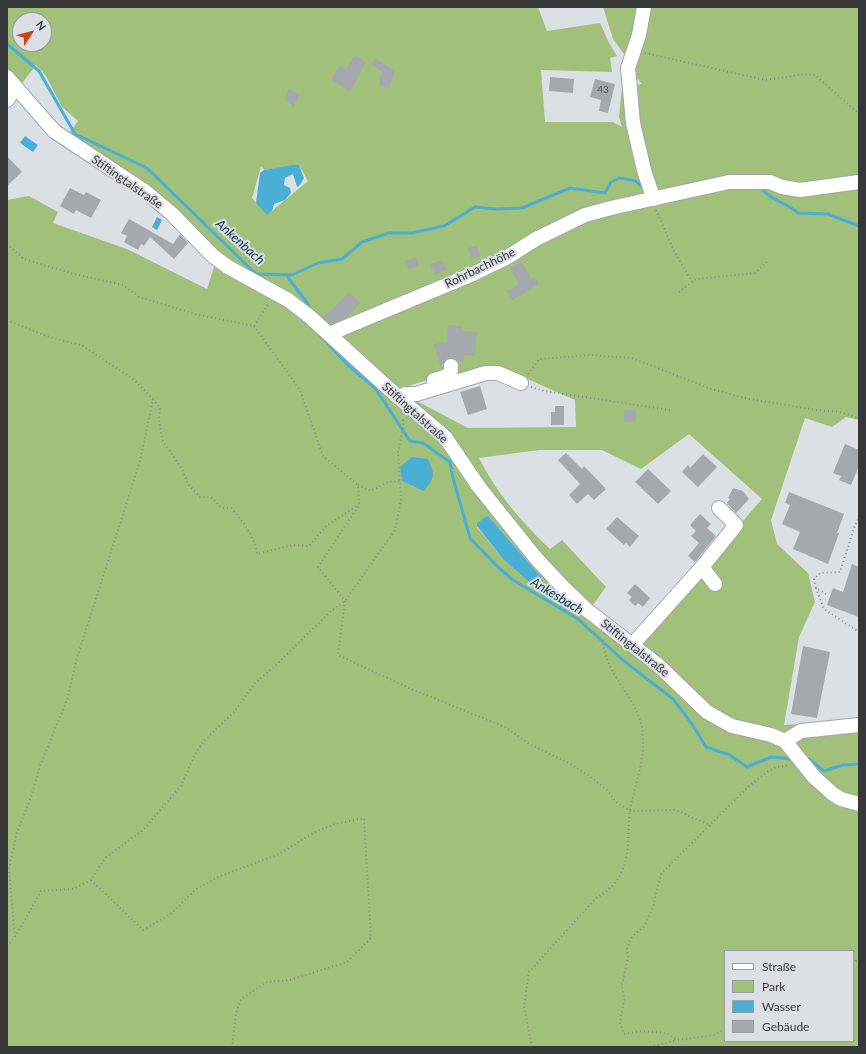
<!DOCTYPE html>
<html>
<head>
<meta charset="utf-8">
<style>
  body { margin:0 }
  #map { position:relative; width:866px; height:1054px; overflow:hidden; background:#dbe0e5; font-family:Lato,sans-serif }
  canvas { display:block }
  .frame { position:absolute; inset:0; border:8px solid #353739; pointer-events:none }
  .legend { position:absolute; left:724px; top:950px; width:130px; height:92px; box-sizing:border-box; background:#dbe0e5; border:1px solid #999ca0; margin:0; padding:5px 7px; list-style:none; font-size:12px; color:#353739 }
  .legend li { display:flex; align-items:center; gap:8px; height:20px }
  .legend b { width:20px; border:1px solid #999ca0 }
  .north { position:absolute; left:12px; top:12px; width:40px; height:40px; box-sizing:border-box; background:#dbe0e5; border:1px solid #999ca0; border-radius:50%; rotate:54deg; font-size:11px; font-weight:700; line-height:16px; text-align:center; color:#353739 }
  .north::after { content:''; display:block; margin:auto; width:14px; height:18px; background:#cc4417; clip-path:polygon(50% 0,100% 100%,50% 72%,0 100%) }
</style>
</head>
<body>
<div id="map">
<canvas width="866" height="1054"></canvas>
<div class="frame"></div>
<ul class="legend">
<li><b style="height:5px;background:#fff"></b>Straße</li>
<li><b style="height:11px;background:#a1c07a"></b>Park</li>
<li><b style="height:11px;background:#4aafd5"></b>Wasser</li>
<li><b style="height:11px;background:#a4a9ad"></b>Gebäude</li>
</ul>
<div class="north">N</div>
</div>
<script>
const ctx = document.querySelector('canvas').getContext('2d');
ctx.lineJoin = 'round';
function fillPath(path, color) {
  ctx.fillStyle = color;
  ctx.fill(path, 'evenodd');
}
function stroke(path, color, width, dash) {
  ctx.strokeStyle = color;
  ctx.lineWidth = width;
  ctx.lineCap = dash ? 'butt' : 'round';
  ctx.setLineDash(dash || []);
  ctx.stroke(path);
}
function write(font, color, halo, rows, align = 'center') {
  ctx.font = font + ' Lato,sans-serif';
  ctx.lineWidth = 4;
  ctx.setLineDash([]);
  ctx.textBaseline = 'middle';
  ctx.strokeStyle = halo;
  ctx.fillStyle = color;
  for (const [text, x, y, turn = 0] of rows) {
    ctx.save();
    ctx.translate(x, y);
    ctx.rotate((+turn || 0) * Math.PI / 180);
    ctx.textAlign = isNaN(turn) ? turn : align;
    if (halo) ctx.strokeText(text, 0, 0);
    ctx.fillText(text, 0, 0);
    ctx.restore();
  }
}
fillPath(new Path2D(`
  M7,7h531l9,24 53,-8 9,20 8,13 -7,2 2,14 -71,-2 4,52h68l9,5 -3,-10 3,-30 20,-3 -14,-16 22,-47 -11,-4 -12,41 -14,-19 -10,-32h256v413l-13,-3 -14,10 -27,-9 -34,102 6,24 31,29 7,29 -16,35 -15,88 75,-5v327h-852v-847l22,-4 29,16 -5,11 74,26 80,40 11,-34 -150,-120 10,-14 -16,-14 -16,-31 -10,-11 -29,38zM20,20h24v24h-24zM299,165l9,16 -41,34 -15,-17 9,-32 3,4zM443,375l12,4 70,-1 50,22 1,27 -108,1 -72,-38zM689,434l73,65 -132,153 -43,-39 19,-26 -44,-47 -12,9c-28,-26 -54,-57 -71,-91l60,-8h63l39,19zM490,518l51,59 -39,-19 -25,-31zM725,951h128v90h-128z`), '#a1c07a');
fillPath(new Path2D(`
  M25,136l13,9 -5,7 -13,-9z
  M293,165h6l5,13 -4,7 -3,2 -4,-13 -8,4 -1,7 6,3 1,5 -6,7 -11,4 -2,7 -5,4 -11,-12 4,-30 4,-3z
  M157,217l5,3 -5,10 -5,-3z
  M412,457l16,2c7,15 7,19 -4,32l-22,-10 -2,-14z
  M487,516l3,2 51,59 -3,8h-5l-31,-27 -25,-32v-3z`), '#4aafd5');
stroke(new Path2D(`
  M7,44l32,27 36,63 72,34 109,106 36,1 26,-12 24,-4 20,-17 27,-9h23l32,-7 31,-19 20,2 27,-1 48,-20 35,5 6,-11 8,-4 17,3 9,9
  M759,186c10,14 27,16 39,27l30,1 31,12
  M288,275l1,4 19,25 1,6
  M317,332l32,34 26,22 35,53 13,2 27,19 3,16 17,60 27,28 16,14 65,39 46,42 49,38 19,25 14,23 24,8 17,12 24,-10 20,2 3,-1
  M809,759l15,12 19,-6 16,-1`), '#4aafd5', 3);
fillPath(new Path2D(`
  M355,55l11,7 -16,30 -19,-13 9,-14 6,4z
  M376,58l19,14 -6,16 -10,-3 3,-13 -11,-8z
  M550,77l24,2 -1,14 -24,-2z
  M595,79l20,5 -7,29 -9,-2 2,-11 -11,-3z
  M289,89l11,5 -6,12 -10,-6z
  M7,156l15,16 -15,14z
  M70,188l14,7 2,-3 15,8 -10,18 -15,-8 -2,4 -14,-8z
  M129,219l44,25 7,-10 8,9 -14,16 -24,-22 -6,9 -3,-2 -3,6 -14,-8 3,-6 -6,-3z
  M476,246l4,10 -8,3 -4,-11z
  M416,257l3,9 -10,4 -4,-9z
  M442,260l4,10 -11,5 -5,-11z
  M521,261l10,17 3,-2 5,8 -27,16 -5,-9 12,-7 -9,-16z
  M350,292l10,12 -14,14 -15,6 -8,-7z
  M448,325l13,1v5l16,1 -2,24 -11,-1v7h-5l-8,-4h-4l-6,9 -7,-23 13,-2z
  M480,386l7,23 -19,6 -8,-23z
  M555,406h9v19h-13v-13h4z
  M624,410h12v12h-12z
  M845,444l14,6v16l-8,19 -12,-5 2,-4 -8,-3z
  M566,453l16,16 2,-3 22,23 -12,11 -6,-6 -11,10 -8,-9 11,-11 -22,-24z
  M703,454l14,13 -19,20 -16,-15 6,-7 2,3z
  M648,469l23,22 -13,13 -23,-22z
  M733,488l10,3 6,8 -13,14 -9,-10 3,-4 -2,-1z
  M789,492l55,22 -7,19h2l-11,31 -35,-15 7,-17 -18,-8 8,-19 -5,-2z
  M700,514l11,10 -4,4 9,8 -21,26 -7,-6 11,-13 -8,-7 5,-5 -6,-6z
  M617,517l22,19 -9,11 -4,-4 -2,2 -18,-16z
  M852,564l7,3v50l-32,-12 6,-17 10,4z
  M635,584l15,14 -7,9 -5,-4 -3,3 -6,-6 3,-3 -5,-4z
  M803,646l27,6 -13,66 -26,-4z`), '#a4a9ad');
const minor = new Path2D(`
  M644,7l-5,28 -11,33 5,55 12,51 9,25
  M7,77l47,54 92,61 25,21 42,43 15,11 60,33 21,16 89,81 47,40 34,50 56,70 25,27 27,26 71,55 49,47 25,14 39,9 14,6 29,36 19,17 8,5 18,5
  M7,100l9,-13
  M329,334l144,-60 33,-16 30,-19 49,-24 30,-8 114,-25h41l12,5 18,3 59,-8
  M434,380c10,-3 18,-3 17,-14
  M405,394h11l70,-21h12l23,10
  M702,567l34,-42 -17,-17
  M633,644l69,-77 13,17
  M785,741l16,-10 58,-6`);
stroke(minor, '#a2a6ab', 16);
stroke(new Path2D(`
  M645,53l120,27 40,-6 10,1 44,39
  M656,210l18,41 18,31
  M7,244l17,15 50,15 49,11 16,12 60,18 55,11 15,-23
  M679,292l17,-13 59,-6 14,-13
  M7,320l39,16 37,10 50,33 20,20 -13,62 -64,200 -8,36 -28,69 -9,31 -14,35 -8,37 6,68
  M254,326l46,64 23,66 35,29 1,20 -41,62 27,34 -7,54 71,33 96,39 26,18 38,18 19,12 19,15 10,13 13,8 46,-1 35,16
  M528,374l11,-15 53,-4 40,3 79,31 38,10 68,11 22,2 20,6
  M531,387l13,4 126,19
  M153,399l7,9 -1,11 3,20 21,32 5,13 12,13h11l11,11h9c13,15 23,27 26,46l36,-9 16,1 17,-20 32,-21
  M358,485l13,6 17,-9 12,-1
  M816,588l8,21 35,23
  M826,594l-10,-6 -2,-9 6,-6 20,-1 15,-47 4,-6
  M91,880l52,50 29,-17 23,-23 23,-13 61,-23 36,-22 20,-8 29,-6 7,120 -24,24 -57,18 -23,2 -26,17 -5,14 -4,34
  M7,946l8,-9 26,-46 32,-2 18,-9 14,-22 38,-28 38,-44 13,-30 9,-14 32,-31 20,-28 19,-16 57,-56 14,-10 50,-71 6,-30 -3,-48 5,-24v-11
  M853,964l6,-6
  M725,1029l-11,6 -37,5 -11,-7 -24,-2 -18,3 -4,-11 4,-23 -2,-15 6,-28 -1,-8 5,-12 13,-12 8,-18 8,-33 87,-87 19,-15 9,-5 14,-2
  M532,1047l-8,-41 5,-34 67,-74c11,-6 19,-13 25,-25 10,-20 6,-42 9,-63 5,-27 17,-54 12,-82 -6,-33 -40,-56 -39,-91
  M650,1047l27,-7`), '#8a8e91', 2, [1, 3]);
stroke(minor, '#fff', 14);
write('10px', '#515456', null, [
  ["43",603,90]
]);
write('12px', '#353739', '#dbe0e5', [
  ["Stiftingtalstraße",127,182,35],
  ["Rohrbachhöhe",480,268,-26],
  ["Stiftingtalstraße",415,413,42],
  ["Stiftingtalstraße",635,648,39]
]);
write('italic 13px', '#063545', '#dbe0e5', [
  ["Ankenbach",240,242,42],
  ["Ankesbach",557,596,31]
]);
</script>
</body>
</html>
